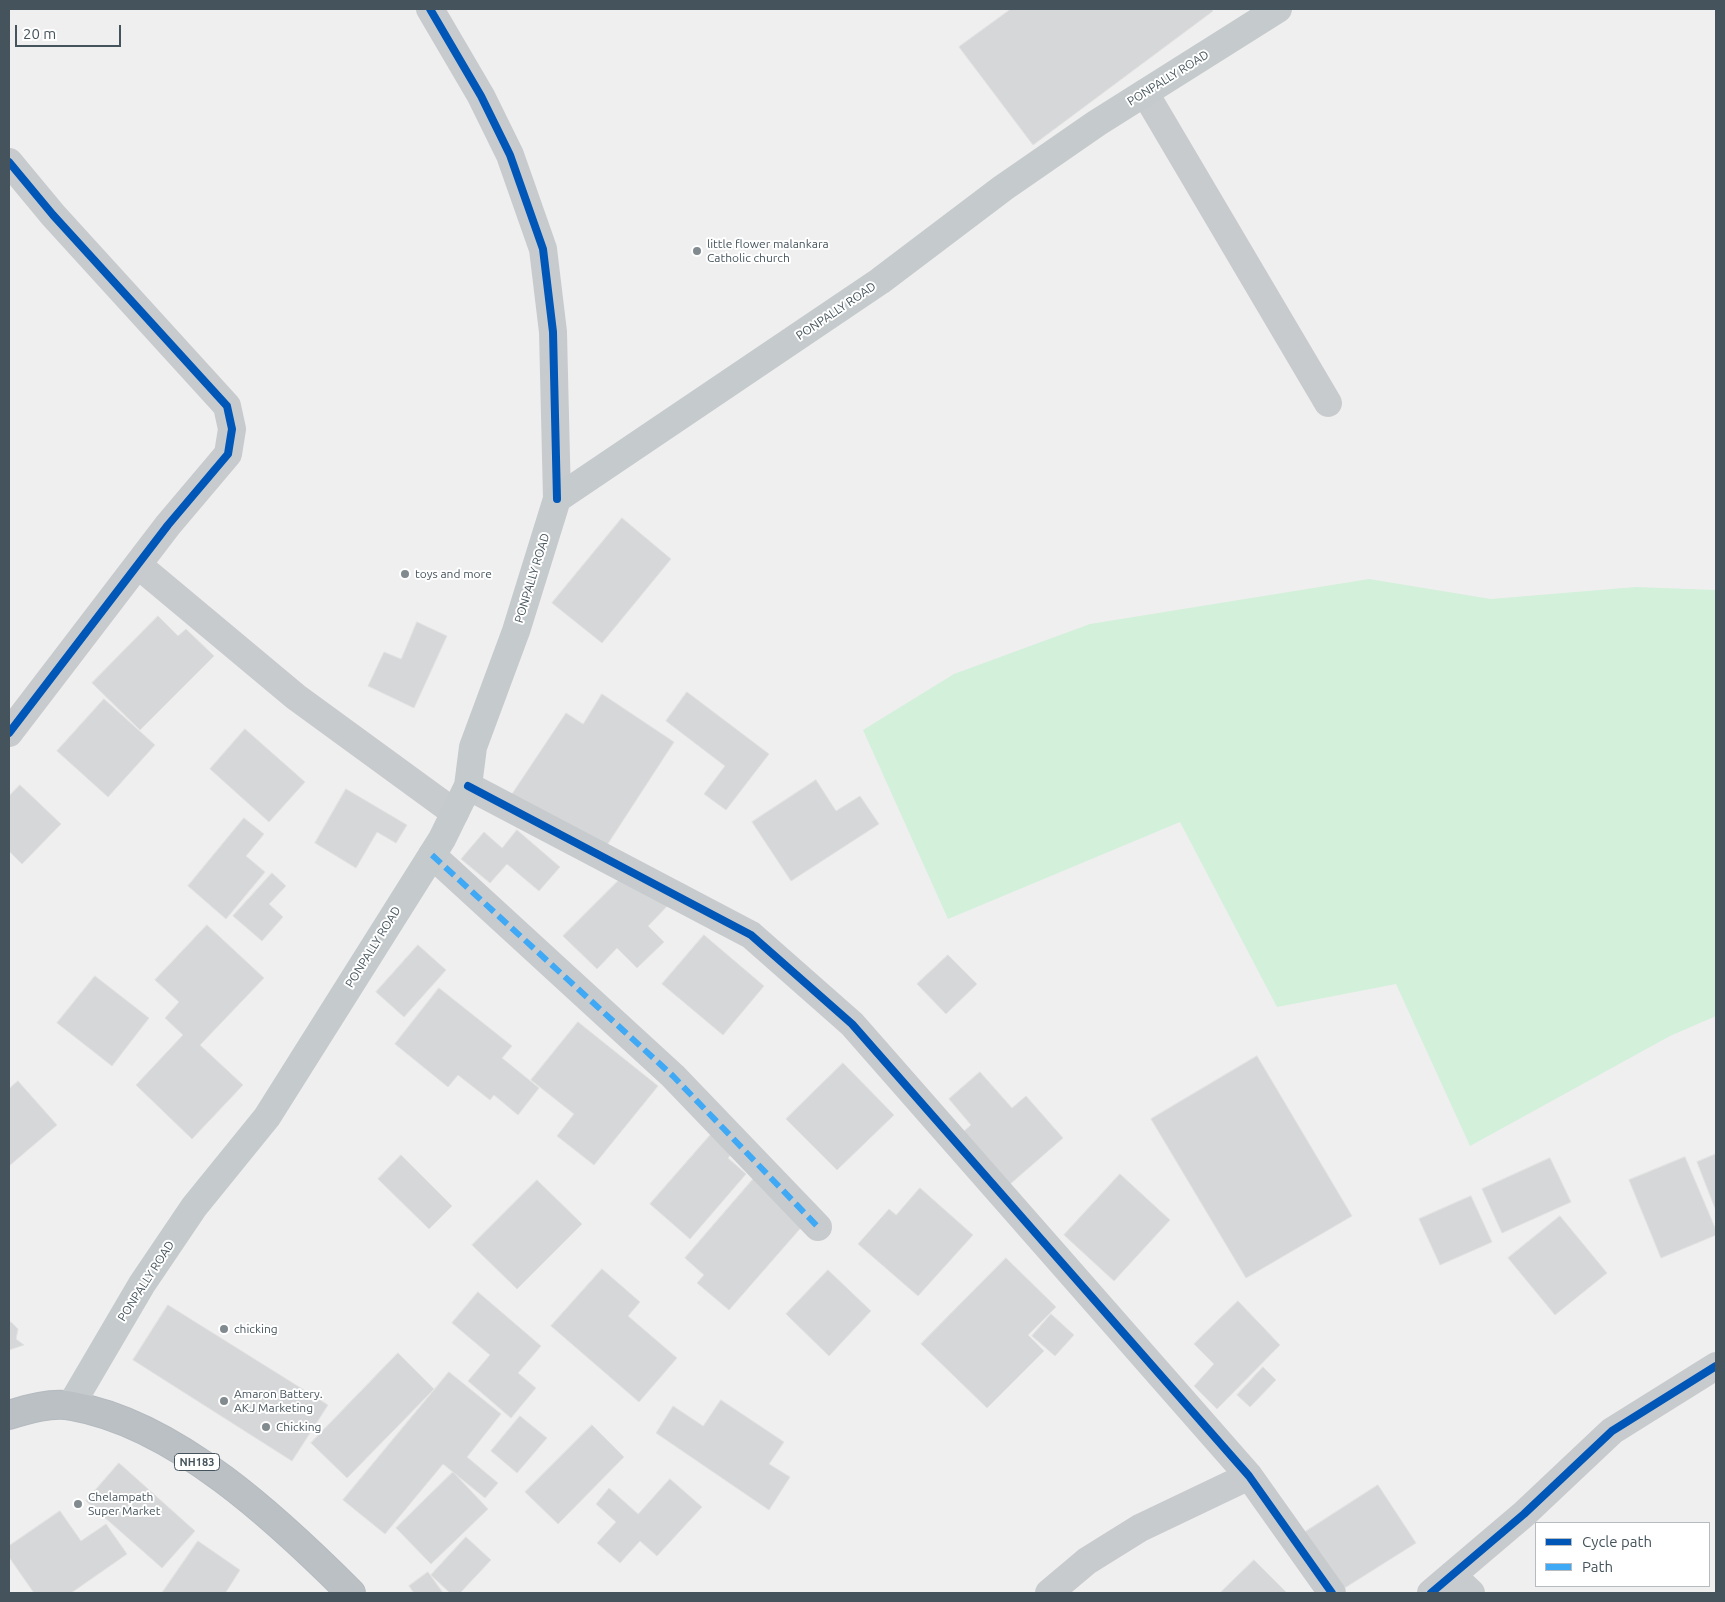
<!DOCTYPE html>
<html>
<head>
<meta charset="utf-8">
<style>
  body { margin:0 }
  #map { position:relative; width:1725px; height:1602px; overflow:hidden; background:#f0efef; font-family:Ubuntu,sans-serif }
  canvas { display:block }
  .frame { position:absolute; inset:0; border:10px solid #45545c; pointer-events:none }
  .legend { position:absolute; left:1535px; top:1522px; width:175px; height:65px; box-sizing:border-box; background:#fff; border:1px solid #b5bbbe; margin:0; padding:6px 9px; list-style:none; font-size:15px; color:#45545c }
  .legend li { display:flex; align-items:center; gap:10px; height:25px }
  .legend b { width:25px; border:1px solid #b5bbbe }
  .scale { position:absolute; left:15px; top:25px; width:106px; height:22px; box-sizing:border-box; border:2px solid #45545c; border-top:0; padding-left:6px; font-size:15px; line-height:18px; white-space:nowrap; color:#45545c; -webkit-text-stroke:4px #fff; paint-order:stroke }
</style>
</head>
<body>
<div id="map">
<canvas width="1725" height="1602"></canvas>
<div class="frame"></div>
<ul class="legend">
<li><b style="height:6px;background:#0057b8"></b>Cycle path</li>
<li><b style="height:6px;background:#3fa9f5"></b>Path</li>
</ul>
<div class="scale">20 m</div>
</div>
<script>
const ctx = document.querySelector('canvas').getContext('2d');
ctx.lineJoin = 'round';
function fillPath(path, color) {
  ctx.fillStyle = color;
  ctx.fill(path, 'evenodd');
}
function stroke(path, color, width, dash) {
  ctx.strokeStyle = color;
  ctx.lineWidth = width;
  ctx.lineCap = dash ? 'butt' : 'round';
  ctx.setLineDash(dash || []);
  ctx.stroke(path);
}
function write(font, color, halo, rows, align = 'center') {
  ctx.font = font + ' Ubuntu,sans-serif';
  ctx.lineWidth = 4;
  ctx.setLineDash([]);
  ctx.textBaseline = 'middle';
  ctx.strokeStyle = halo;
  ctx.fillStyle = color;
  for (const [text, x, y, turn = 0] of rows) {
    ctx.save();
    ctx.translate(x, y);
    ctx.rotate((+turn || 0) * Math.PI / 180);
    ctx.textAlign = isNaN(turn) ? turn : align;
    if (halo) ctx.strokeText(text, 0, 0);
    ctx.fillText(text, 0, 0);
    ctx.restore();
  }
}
fillPath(new Path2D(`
  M1369,579l122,20 145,-12 80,3v426l-46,20 -200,110 -74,-162 -119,23 -97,-185 -232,97 -85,-189 91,-56 136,-50z`), '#d2f0da');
const building = new Path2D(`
  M1011,9h200l2,2 -180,134 -74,-98z
  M622,518l49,41 -69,84 -50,-40z
  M158,616l20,20 8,-7 28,27 -74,74 -48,-47z
  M417,622l30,14 -33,72 -46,-22 16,-34 17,7z
  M687,692l82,62 -43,56 -22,-16 21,-28 -59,-45z
  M602,694l72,48 -78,120 -90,-59 60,-90 17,11z
  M104,699l51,46 -47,52 -51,-46z
  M245,729l60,53 -36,40 -59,-53z
  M816,780l20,31 24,-15 19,28 -88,57 -39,-59z
  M20,785l41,39 -39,40 -13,-13v-55z
  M346,789l61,36 -11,18 -19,-11 -21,36 -41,-25z
  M244,818l20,16 -18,22 19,16 -39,47 -38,-33z
  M517,830l43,37 -21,24 -32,-27 -17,19 -29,-24 23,-27 18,16z
  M638,861l37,37 -27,28 16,16 -27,26 -20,-20 -20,21 -34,-33z
  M272,873l14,13 -17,18 14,13 -21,24 -29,-25z
  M207,925l57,53 -64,67 43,40 -51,54 -56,-54 47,-50 -18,-17 14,-16 -24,-22z
  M704,935l60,51 -41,49 -61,-51z
  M418,945l28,25 -42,47 -28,-25z
  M948,955l29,29 -31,30 -29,-30z
  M95,976l54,42 -37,48 -55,-43z
  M439,988l73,58 -10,12 37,30 -21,27 -24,-20 -4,5 -32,-25 -10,12 -53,-43z
  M578,1022l80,64 -64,79 -37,-29 17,-22 -43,-34z
  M1257,1056l95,160 -106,62 -95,-159z
  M843,1063l51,52 -57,55 -51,-51z
  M980,1072l32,36 14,-12 37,42 -62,54 -46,-53 16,-14 -22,-26z
  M18,1081l39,44 -48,41v-77z
  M720,1124l21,19 -13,15 18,16 -56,65 -40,-35z
  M1716,1154v57l-19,-49z
  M401,1155l51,51 -23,23 -51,-50z
  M1685,1157l31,73v5l-55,23 -32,-78z
  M1550,1158l21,44 -69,31 -20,-44z
  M761,1170l51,45 -83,95 -32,-27 7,-8 -19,-17z
  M1120,1174l50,46 -56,61 -50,-46z
  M537,1180l45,44 -65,65 -45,-44z
  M920,1188l53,47 -55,61 -60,-52 31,-35 7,6z
  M1471,1196l21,46 -52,23 -21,-46z
  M1560,1216l47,57 -52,42 -47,-57z
  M1006,1258l50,49 -28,28 16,16 -57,57 -66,-64z
  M602,1269l38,33 -12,14 49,42 -38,44 -88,-76z
  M828,1270l43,41 -42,45 -43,-42z
  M478,1292l63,54 -23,27 18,15 -25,30 -43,-37 22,-26 -38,-32z
  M1238,1301l42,44 -63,64 -23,-23 20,-22 -20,-20z
  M168,1305l160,100 -36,56 -159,-101z
  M1051,1314l23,21 -19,21 -23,-20z
  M11,1322l7,7 -2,10 8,6 -15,5v-27z
  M398,1353l36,36 -87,89 -36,-35z
  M1263,1367l13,13 -26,27 -13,-12z
  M449,1372l52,42 -34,43 31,26 -13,15 -42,-34 -58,70 -42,-34z
  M721,1400l63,42 -15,22 21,13 -21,33 -113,-77 17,-27 30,20z
  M520,1416l27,22 -30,35 -26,-22z
  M592,1425l32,32 -66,67 -33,-32z
  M119,1463l76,68 -33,37 -76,-67z
  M453,1472l35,37 -57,55 -35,-36z
  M670,1479l32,28 -45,49 -17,-15 -20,22 -23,-20 19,-21 -20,-18 13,-16 29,26z
  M1378,1485l38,58 -73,46 -38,-57z
  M60,1511l21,30 25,-17 21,30 -56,39h-37l-25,-36v-11z
  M466,1537l25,23 -31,33h-10l-19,-18z
  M198,1541l42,29 -14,22 2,1h-66z
  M1254,1560l33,33h-67z
  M428,1572l15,21h-29l-5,-7z`);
fillPath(building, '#d6d7d8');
stroke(building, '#e1e1e2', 1);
const highway = new Path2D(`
  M9,1415c19,-6 43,-13 63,-9 104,18 207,115 279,187`);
stroke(highway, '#b4babf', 30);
stroke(new Path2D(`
  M430,9l51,87 29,59 33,94 10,83 4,167
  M1145,93l183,310
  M9,162l44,53 174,191 5,23 -4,25 -60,71 -159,208
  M138,565l158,132 159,116
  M468,786l283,149 101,89 397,452 83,117
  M432,855l241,221 145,151
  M1452,1575l19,18
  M1049,1593l38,-32 53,-33 109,-52
  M1431,1593l93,-79 88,-83 104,-65`), '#c8cbce', 28);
stroke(new Path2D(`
  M71,1405l71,-121 52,-77 73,-90 175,-278 26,-53 5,-39 43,-116 41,-132 323,-218 123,-93 94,-65 181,-114`), '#c5cacc', 28);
stroke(highway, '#bac0c4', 28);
stroke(new Path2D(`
  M432,855l241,221 145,151`), '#3fa9f5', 6, [12, 6]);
stroke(new Path2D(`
  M430,9l51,87 29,59 33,94 10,83 4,167
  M9,162l44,53 174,191 5,23 -4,25 -60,71 -159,208
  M468,786l283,149 101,89 397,452 83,117
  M1431,1593l93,-79 88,-83 104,-65`), '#0057b8', 8);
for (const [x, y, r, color] of [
  [697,251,5,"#818a8f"],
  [405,574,5,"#818a8f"],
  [224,1329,5,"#818a8f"],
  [224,1401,5,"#818a8f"],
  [266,1427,5,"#818a8f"],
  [78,1504,5,"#818a8f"]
]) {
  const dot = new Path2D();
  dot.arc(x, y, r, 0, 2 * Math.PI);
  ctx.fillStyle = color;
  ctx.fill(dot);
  stroke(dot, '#fff', 2);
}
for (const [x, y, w] of [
  [197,1462,45]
]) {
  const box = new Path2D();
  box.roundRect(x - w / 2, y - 8.5, w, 17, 4);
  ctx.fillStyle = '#fff';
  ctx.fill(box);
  stroke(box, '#45545c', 1);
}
write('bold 11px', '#45545c', null, [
  ["NH183",197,1462]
]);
write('12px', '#45545c', '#fff', [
  ["PONPALLY ROAD",1168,78,-32],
  ["PONPALLY ROAD",836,311,-34],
  ["PONPALLY ROAD",532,578,-73],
  ["PONPALLY ROAD",373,947,-58],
  ["PONPALLY ROAD",146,1281,-57]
]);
write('12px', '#45545c', '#fff', [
  ["little flower malankara",707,244],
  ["Catholic church",707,258],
  ["toys and more",415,574],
  ["chicking",234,1329],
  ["Amaron Battery.",234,1394],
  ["AKJ Marketing",234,1408],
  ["Chicking",276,1427],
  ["Chelampath",88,1497],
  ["Super Market",88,1511]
], 'left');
</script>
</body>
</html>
